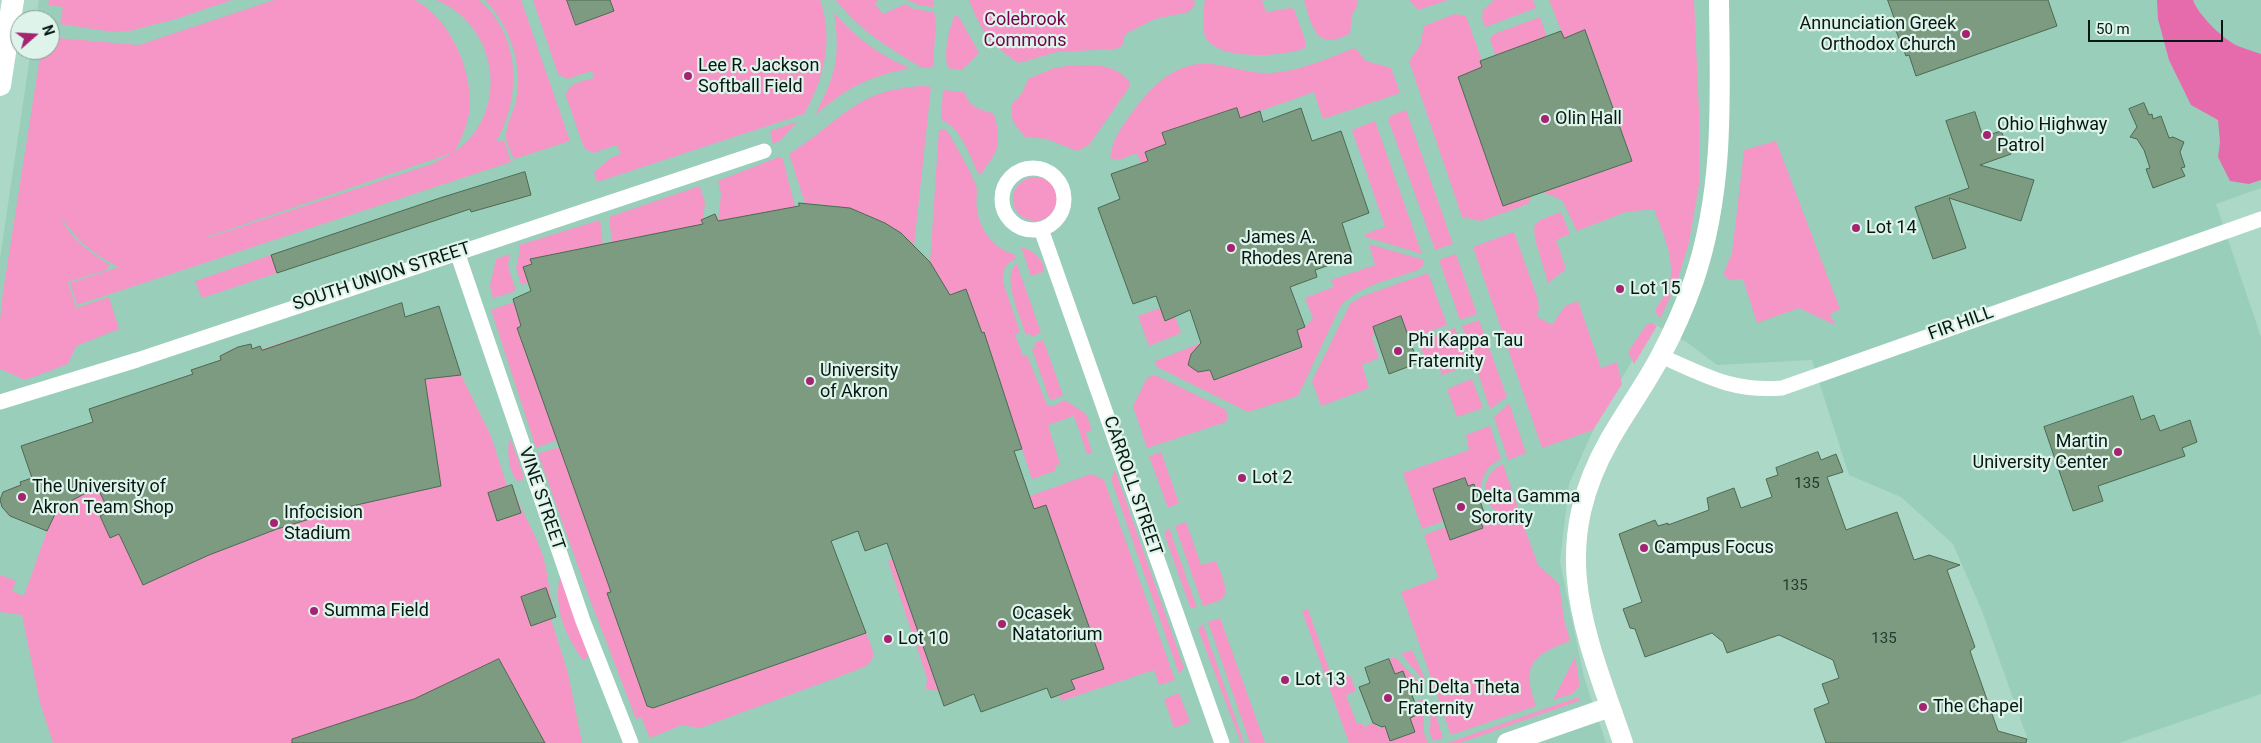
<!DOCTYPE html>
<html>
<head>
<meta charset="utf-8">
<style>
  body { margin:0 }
  #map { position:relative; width:2261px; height:743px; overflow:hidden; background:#acd8c7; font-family:Roboto,sans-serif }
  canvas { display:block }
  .north { position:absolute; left:10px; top:10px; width:50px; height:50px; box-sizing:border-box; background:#def4eb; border:1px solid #889c94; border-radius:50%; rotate:71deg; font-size:14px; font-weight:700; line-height:20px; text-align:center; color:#071812 }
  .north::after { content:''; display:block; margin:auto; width:18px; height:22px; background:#a52371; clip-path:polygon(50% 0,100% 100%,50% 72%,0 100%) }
  .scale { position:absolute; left:2088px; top:20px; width:135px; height:22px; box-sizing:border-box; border:2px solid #071812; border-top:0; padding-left:6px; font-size:15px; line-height:18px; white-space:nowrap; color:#071812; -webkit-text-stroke:4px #def4eb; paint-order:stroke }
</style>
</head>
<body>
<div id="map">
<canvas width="2261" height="743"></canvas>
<div class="north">N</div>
<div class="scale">50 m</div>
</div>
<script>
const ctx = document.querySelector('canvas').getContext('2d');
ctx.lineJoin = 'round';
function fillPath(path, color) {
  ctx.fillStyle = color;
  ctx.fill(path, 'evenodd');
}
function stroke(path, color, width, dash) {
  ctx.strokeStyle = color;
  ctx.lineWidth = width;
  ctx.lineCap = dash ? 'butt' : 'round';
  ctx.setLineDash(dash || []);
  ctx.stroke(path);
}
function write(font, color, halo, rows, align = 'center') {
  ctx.font = font + ' Roboto,sans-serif';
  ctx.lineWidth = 4.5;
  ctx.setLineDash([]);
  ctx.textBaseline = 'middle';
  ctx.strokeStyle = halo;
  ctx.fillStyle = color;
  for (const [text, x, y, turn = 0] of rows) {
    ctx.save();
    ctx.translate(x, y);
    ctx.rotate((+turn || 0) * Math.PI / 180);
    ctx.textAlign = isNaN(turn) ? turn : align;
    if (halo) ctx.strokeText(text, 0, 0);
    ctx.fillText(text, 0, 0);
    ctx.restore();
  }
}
fillPath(new Path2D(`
  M39,0h2222v188l-45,16 45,133v357l-142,49h-90l-47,-132 -29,-67 -52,-47 -52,-22 -37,-115 -95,5 -29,-22 -34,-19 -54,91 -31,69 -9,78 24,115 22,66h-1606v-485l31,-208h19v-30h-14z`), '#99ceba');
fillPath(new Path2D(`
  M49,0h183l-56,19 -47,12 -16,1 -53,-8 3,-17 -15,-2z
  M274,0h141c33,18 53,61 55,98 1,19 -7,39 -16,54 57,-38 45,-127 -18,-152h43c42,36 43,97 17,142l8,-2 7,22 -434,143 -7,-22 49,-16c-28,-14 -41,-26 -59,-51 10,22 29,36 50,49l-4,5 -38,12 8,26 33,-11 10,32 -43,17 -8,18 -43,16 -25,-11v-49l3,-28 38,-242h9v-4h7l1,-8 81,7zM452,153l-20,11 -225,74v-1z
  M485,0h36l49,141 -56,18c-3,-7 -9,-18 -8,-25 1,-12 8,-22 10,-34 7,-36 -6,-74 -31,-100z
  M533,0h287c14,38 4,80 -16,114l-207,68 -3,-10 18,-15 9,-3 -4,-9 -24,8 -9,-5 -18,-52c1,-13 17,-15 28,-18l-2,-7 -25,8 -9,-5z
  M836,0h42l-3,4 8,10 22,-10 9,5 20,3 2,10 -3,44 -2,2h-8c-33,-19 -63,-37 -87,-68z
  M907,0h27l-1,7 -14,-2z
  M969,0h225l1,4 -6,8 -34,7 -30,15 -3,12 -7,3 -58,3 -38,11c-29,-18 -37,-31 -50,-63z
  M1205,0h57l4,12 24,-4 4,1 11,31v8c-21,9 -81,12 -97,-7 -7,-8 -5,-31 -3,-41z
  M1304,0h53l1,4 -6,11 -2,19c-6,2 -13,6 -19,6 -18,2 -23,-28 -27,-40z
  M1409,0h39l-30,10z
  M1494,0h39l3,8 -51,19 -3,-9 1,-8z
  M1549,0h145l5,112v73l-10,57 -12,40 -17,37 -5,-9c6,-9 13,-19 15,-28 5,-25 -8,-51 -16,-73l-28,3 -49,19 -15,-31 -19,-8 89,-32 -46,-129 -22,7z
  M834,13c22,25 45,42 76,55 -45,10 -60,18 -95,47 20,-39 26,-58 19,-102z
  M1455,14l11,2 16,44 -2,1 2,6 -24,10 45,128 29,-10 -4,9 -47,17 -19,-4 -53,-156 11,-15 4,-20z
  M955,15l4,2 20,36 -17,17 -14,-2c-5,-15 1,-39 7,-53z
  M1540,17l7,20 -52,18 -5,-16 4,-5z
  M1355,48l11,13 25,7 9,25 -77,26 -9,-27 -74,26 -3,-10 -74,25 3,11 -21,8 3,9 -7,2 -4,-10 -18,7 -9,-2c2,-18 11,-30 21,-44 20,-27 43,-53 80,-50 21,2 39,10 60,9 30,-2 57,-15 84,-25z
  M1074,65c22,0 41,-1 56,17v4l-41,59 -12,6 -30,-12 -22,-2 -12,-15 -2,-10 1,-8 10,-11 6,-14 26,-11z
  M924,86l7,1 -17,159c-32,-30 -65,-41 -109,-43l-16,-49c53,-33 66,-65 135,-68z
  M943,90l21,2c6,16 16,17 30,22 4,14 7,30 -1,43 -4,6 -8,10 -11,17l-4,-1c-8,-16 -18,-48 -37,-53z
  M1406,110l47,134 -18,6 -47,-131 4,-4z
  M1375,121l47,133 -56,-17 -1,-3 20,-7 -33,-97z
  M797,122l-16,18 -8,4 -3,-13z
  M939,129h6l3,3c9,17 20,33 27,51 4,7 0,18 2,26 2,20 17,40 37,45l2,5c-11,4 -14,12 -13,23l17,50 -5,2 8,22 4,-1 20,50 7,1 11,-6 21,14 6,16 -6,2 6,21 -5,1 -13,-38 -26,9 12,39 -4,2 -1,5 -23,8 -31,-92 -11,-17 6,-3 -12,-34h-2l-16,-44 -16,6 -20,-33z
  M1776,141l64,168 -10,5 5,11 -36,-17 -42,15 -14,-44 -13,1 -7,-5 9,-22 12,-103z
  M779,157l4,2 12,48 -77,14 3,-27 -3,-13z
  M1013 199a22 22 0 1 1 44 0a22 22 0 1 1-44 0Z
  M700,186l5,17 -2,16 -2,1 2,4 -91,18 -3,-25z
  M1561,212l9,22 -14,6 10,29 -18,14 -13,-44 -1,-12 6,-7z
  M600,220l3,24 -73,15 2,5 -8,3 4,15 -7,3 -5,-18 4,-16 -1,-6z
  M1514,232l24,68 1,9 -3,7 16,9 13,-19 13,-5 23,67 16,-6 5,22 -29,46 -51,18 -69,-201z
  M1369,244l55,16 -1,6 -5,4c-27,10 -60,15 -78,37l-42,89 -50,16 -91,-45 -2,-6 46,-18 2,5 -12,6 -3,11 10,7 12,-3 4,11 88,-32 -5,-17 8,-4 8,-9 -8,-20 29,-11 -3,-7 44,-15z
  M1021,247c11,3 19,9 23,20l-1,5 -12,4z
  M510,254l-2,12 8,25 -23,7 -3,-12 6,-27z
  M1456,254l21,60 -17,6 -21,-60z
  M271,255l6,18 -75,25 -7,-17z
  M1017,264l24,69 -10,4 -1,-4 -4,2c-5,-16 -26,-61 -9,-71z
  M1428,273l19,52 -38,14 -8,-23 -28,10 2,7 -3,4 7,21 -17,7 7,23 -48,18 -9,-25 38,-77 13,-8z
  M514,302l7,24 -4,2 40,112 -21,8 -45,-138z
  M402,303l3,14 34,-11 22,69 30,61 16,50 5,-1c8,26 25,49 32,75 5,20 5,37 12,57l-5,2 17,54 14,70h-529l-13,-40 -18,-88 -22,-3v-37l16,6 -4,10 12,5 23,-65 -41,-17 1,-3c-7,-6 -7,-11 -4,-19l29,-13 -11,-33 72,-24 -4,-13 103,-35 -1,-4 29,-10v-4l12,-7 19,-5 1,5 8,-3 2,3z
  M1160,308l5,12 10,-4 6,17 -32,13 -11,-30z
  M1479,320l28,77 -17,12 -28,-83z
  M1652,323l5,3 -23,38 -6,-12 18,-27z
  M1455,328l13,38 -26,9 -4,-12 -11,4 -8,-26z
  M1043,340l20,55 -10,5 -4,-2 -17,-49 3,-2 -1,-4z
  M1155,375l70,34 3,7 -2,6 -79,26 -14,-42 14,-28z
  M1472,379l11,29 -26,9 -10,-28z
  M1509,403l17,50 -18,7 -14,-43z
  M1490,426l11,33c-15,7 -21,19 -20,35l-3,2 -10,-10 -3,-8 -32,11 11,32 -22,8 -19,-56 66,-23 -3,-15z
  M511,440l13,37 -5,5c-10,-7 -12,-29 -10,-41z
  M560,447l51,145 -4,1 40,113 7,2 212,-75c8,20 14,28 -9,37l-157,58 -18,-3 -32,13 -9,-21 -5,2 -47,-122 -51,-143z
  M1161,452l18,51 -11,5 -19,-52z
  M1503,464l18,53c-33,8 -51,-39 -18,-53z
  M1115,470l69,198 -5,6 -68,-195z
  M1091,474l13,6 71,200 -16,5 -5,-15 -93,31 -2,-6 15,-6 -3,-9 32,-11 -72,-100 34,-12 -19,-52 -22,8 -5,-13z
  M1487,511c11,10 21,14 35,10l16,44 21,19 5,35 6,22c-38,14 -49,24 -34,65l-85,29 -50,-143 37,-14 -14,-43 22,-8 37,1 -3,-8 6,-2 -2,-5z
  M1186,522l15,43 15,-4c3,8 15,31 6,38 -5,3 -13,5 -19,7l-28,-80z
  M1169,528l28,80 -7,-1 -26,-74z
  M893,559l46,132 -13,-2 1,-11 -39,-117z
  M560,576l29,80 -6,4c-18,-24 -30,-53 -23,-84z
  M1308,609l25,72 17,-6 6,16 -10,4 11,29h6l1,3 9,-4 6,5 6,-2 5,15 25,-9 -5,-14 9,-4 -4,-12 8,-3 1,34 4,10h-79l-47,-132z
  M1220,618l45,125h-15l-42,-121z
  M1203,624l41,119h-3l-43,-114z
  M1412,650l13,29 -2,1 -22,-26z
  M1395,657l24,25 1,3 -10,4 -7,-17 -8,2 -6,-15z
  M1575,657l5,29 -8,8 -19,6z
  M1179,693l11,29 -16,6 -10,-29z
  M1579,697l1,3 -4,2 -116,41h-13z
  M1431,699l12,39 -10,3 -3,-8z`), '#f696c6');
fillPath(new Path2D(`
  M2157,0h36c5,15 31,40 45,46 7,3 15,5 23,8v126l-12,4 -19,-3 -12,-24 2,-15 -2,-22 -27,-15 -22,-45 -11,-41z`), '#e66bad');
const building = new Path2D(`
  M567,0h43l4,11 -38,14z
  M1888,0h160l9,26 -141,50 -7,-21 -3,1 -6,-15 -5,-13 2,-1z
  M1585,30l47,131 -129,45 -45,-129 24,-10 -2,-6 81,-30 3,7z
  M2144,103l5,12 3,-1 1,5 8,-3 8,22 4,-1 11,5 -4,10 5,15 -4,1 4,8 -32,12 -7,-19 4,-1 -6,-18 -7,-11 -7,-2 7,-10 -8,-18z
  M1237,108l3,10 20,-7 3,11 38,-14 11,33 29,-10 28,82 -27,10 11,34 -38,13 2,7 -27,10 15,40 -8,3 5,17 -88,33 -4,-10 -12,2 -10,-7 3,-11 10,-11 -11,-33 -25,11 -9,-25 -23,8 -35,-96 22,-9 -9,-25 37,-13 -3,-9 21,-8 -4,-11z
  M1975,112l8,25 18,-6 10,23 -31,11 54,15 -13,41 -72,-23 17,50 -33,11 -18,-52 54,-19 -23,-67z
  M525,172l6,23 -60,17 -1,-3 -193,64 -6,-18 169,-57z
  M799,203l51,5 35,15 16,10 29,29 20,33 16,-6 16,44 2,-1 38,117 -8,2 20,58 12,-4 58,164 -33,11 4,9 -24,9 -4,-10 -66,24 -7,-18 -30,12 -57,-163 -22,8 -7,-20 -27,10 35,92 -213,75 -6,-2 -40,-113 4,-1 -94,-264 4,-2 -8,-27 18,-8 -8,-24 9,-3 -2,-5 173,-35 -2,-4 14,-6 3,7 81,-15z
  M402,303l3,14 34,-11 22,69 -36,4 16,107 -89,20 -75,23 -68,26 -66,30 -24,-51 -9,4 -10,-22 9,-5 -12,-24 -39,21 -11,23 -37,-15 -8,-9 -2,-7 3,-8 18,-7 -1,-3 12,-4 -11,-32 72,-24 -4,-13 104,-35 -2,-4 30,-10 -1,-4 18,-9 13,-3 1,5 8,-3 2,4z
  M1401,316l17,47 -29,11 -16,-47z
  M2133,396l8,24 13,-5 6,16 30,-11 7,22 -15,6 3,8 -87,30 5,15 -30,10 -29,-84z
  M1818,452l3,8 15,-6 7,18 -16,5 19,53 51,-18 17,48 15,-5 31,10 -13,5 28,77 -5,4 28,80 29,8 -1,4h-200l-12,-34 15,-6 -7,-19 17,-6 -6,-18 -54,-25 -52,18 -4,-11 -11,-9 -67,24 -10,-28 -5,-1 -7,-19 19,-7 -23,-68 36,-14 3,6 10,-3v2l41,-15 -2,-12 27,-10 7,20 31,-11 -6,-18 12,-4 -2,-7z
  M1465,478l3,8 6,-2 12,34 -6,2 3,8 -33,12 -17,-51z
  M512,485l9,28 -24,8 -9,-28z
  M546,588l10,29 -25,9 -10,-29z
  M499,659l46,84h-253v-4l122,-40z
  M1389,659l6,15 8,-3 16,43 -9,4 5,14 -25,9 -5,-15 -3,1 -9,-4 -14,-36 11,-4 -5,-15z`);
fillPath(building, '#7c9b81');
stroke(building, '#4d6a52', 1);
stroke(new Path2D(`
  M1002 199a31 31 0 1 1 62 0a31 31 0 1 1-62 0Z
  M1041,229l181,514
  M457,252l126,369 48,122
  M1661,356c43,19 71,36 121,32l479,-169
  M0,402l137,-42 627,-209`), '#fff', 15);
stroke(new Path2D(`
  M1507,743l103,-36
  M1623,743c-38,-111 -77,-192 -13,-304 16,-28 36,-55 51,-84 13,-24 24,-50 33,-75 31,-92 26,-185 25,-280`), '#fff', 20);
stroke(new Path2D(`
  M0,85l13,-85`), '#fff', 22);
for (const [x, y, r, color] of [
  [1966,34,5,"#a52371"],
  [688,76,5,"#a52371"],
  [1545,119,5,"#a52371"],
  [1987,135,5,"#a52371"],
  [1856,228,5,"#a52371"],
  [1231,248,5,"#a52371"],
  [1620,289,5,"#a52371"],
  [1398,351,5,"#a52371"],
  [810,381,5,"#a52371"],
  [2118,452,5,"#a52371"],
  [1242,478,5,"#a52371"],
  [22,497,5,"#a52371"],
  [1461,507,5,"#a52371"],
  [274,523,5,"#a52371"],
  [1644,548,5,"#a52371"],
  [314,611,5,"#a52371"],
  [1002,624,5,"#a52371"],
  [888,639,5,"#a52371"],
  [1285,680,5,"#a52371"],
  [1388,698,5,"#a52371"],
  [1923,707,5,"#a52371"]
]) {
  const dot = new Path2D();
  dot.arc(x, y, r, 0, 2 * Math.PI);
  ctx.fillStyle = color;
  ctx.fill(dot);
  stroke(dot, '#def4eb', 2);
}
write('15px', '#24392e', null, [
  ["135",1807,484],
  ["135",1795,586],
  ["135",1884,639]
]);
write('18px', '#76004d', '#def4eb', [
  ["Colebrook",1025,20],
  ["Commons",1025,41]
]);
write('18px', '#071812', '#def4eb', [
  ["Annunciation Greek",1956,24,"right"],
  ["Orthodox Church",1956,45,"right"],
  ["Lee R. Jackson",698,66],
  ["Softball Field",698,87],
  ["Olin Hall",1555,119],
  ["Ohio Highway",1997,125],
  ["Patrol",1997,146],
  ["Lot 14",1866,228],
  ["James A.",1241,238],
  ["Rhodes Arena",1241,259],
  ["Lot 15",1630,289],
  ["Phi Kappa Tau",1408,341],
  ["Fraternity",1408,362],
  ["University",820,371],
  ["of Akron",820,392],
  ["Martin",2108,442,"right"],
  ["University Center",2108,463,"right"],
  ["Lot 2",1252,478],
  ["The University of",32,487],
  ["Akron Team Shop",32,508],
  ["Delta Gamma",1471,497],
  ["Sorority",1471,518],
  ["Infocision",284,513],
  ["Stadium",284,534],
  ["Campus Focus",1654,548],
  ["Summa Field",324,611],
  ["Ocasek",1012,614],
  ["Natatorium",1012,635],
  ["Lot 10",898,639],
  ["Lot 13",1295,680],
  ["Phi Delta Theta",1398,688],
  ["Fraternity",1398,709],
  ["The Chapel",1933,707]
], 'left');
write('18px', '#071812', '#def4eb', [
  ["SOUTH UNION STREET",382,277,-18],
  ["FIR HILL",1961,324,-20],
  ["CARROLL STREET",1132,486,71],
  ["VINE STREET",541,499,71]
]);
</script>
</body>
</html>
